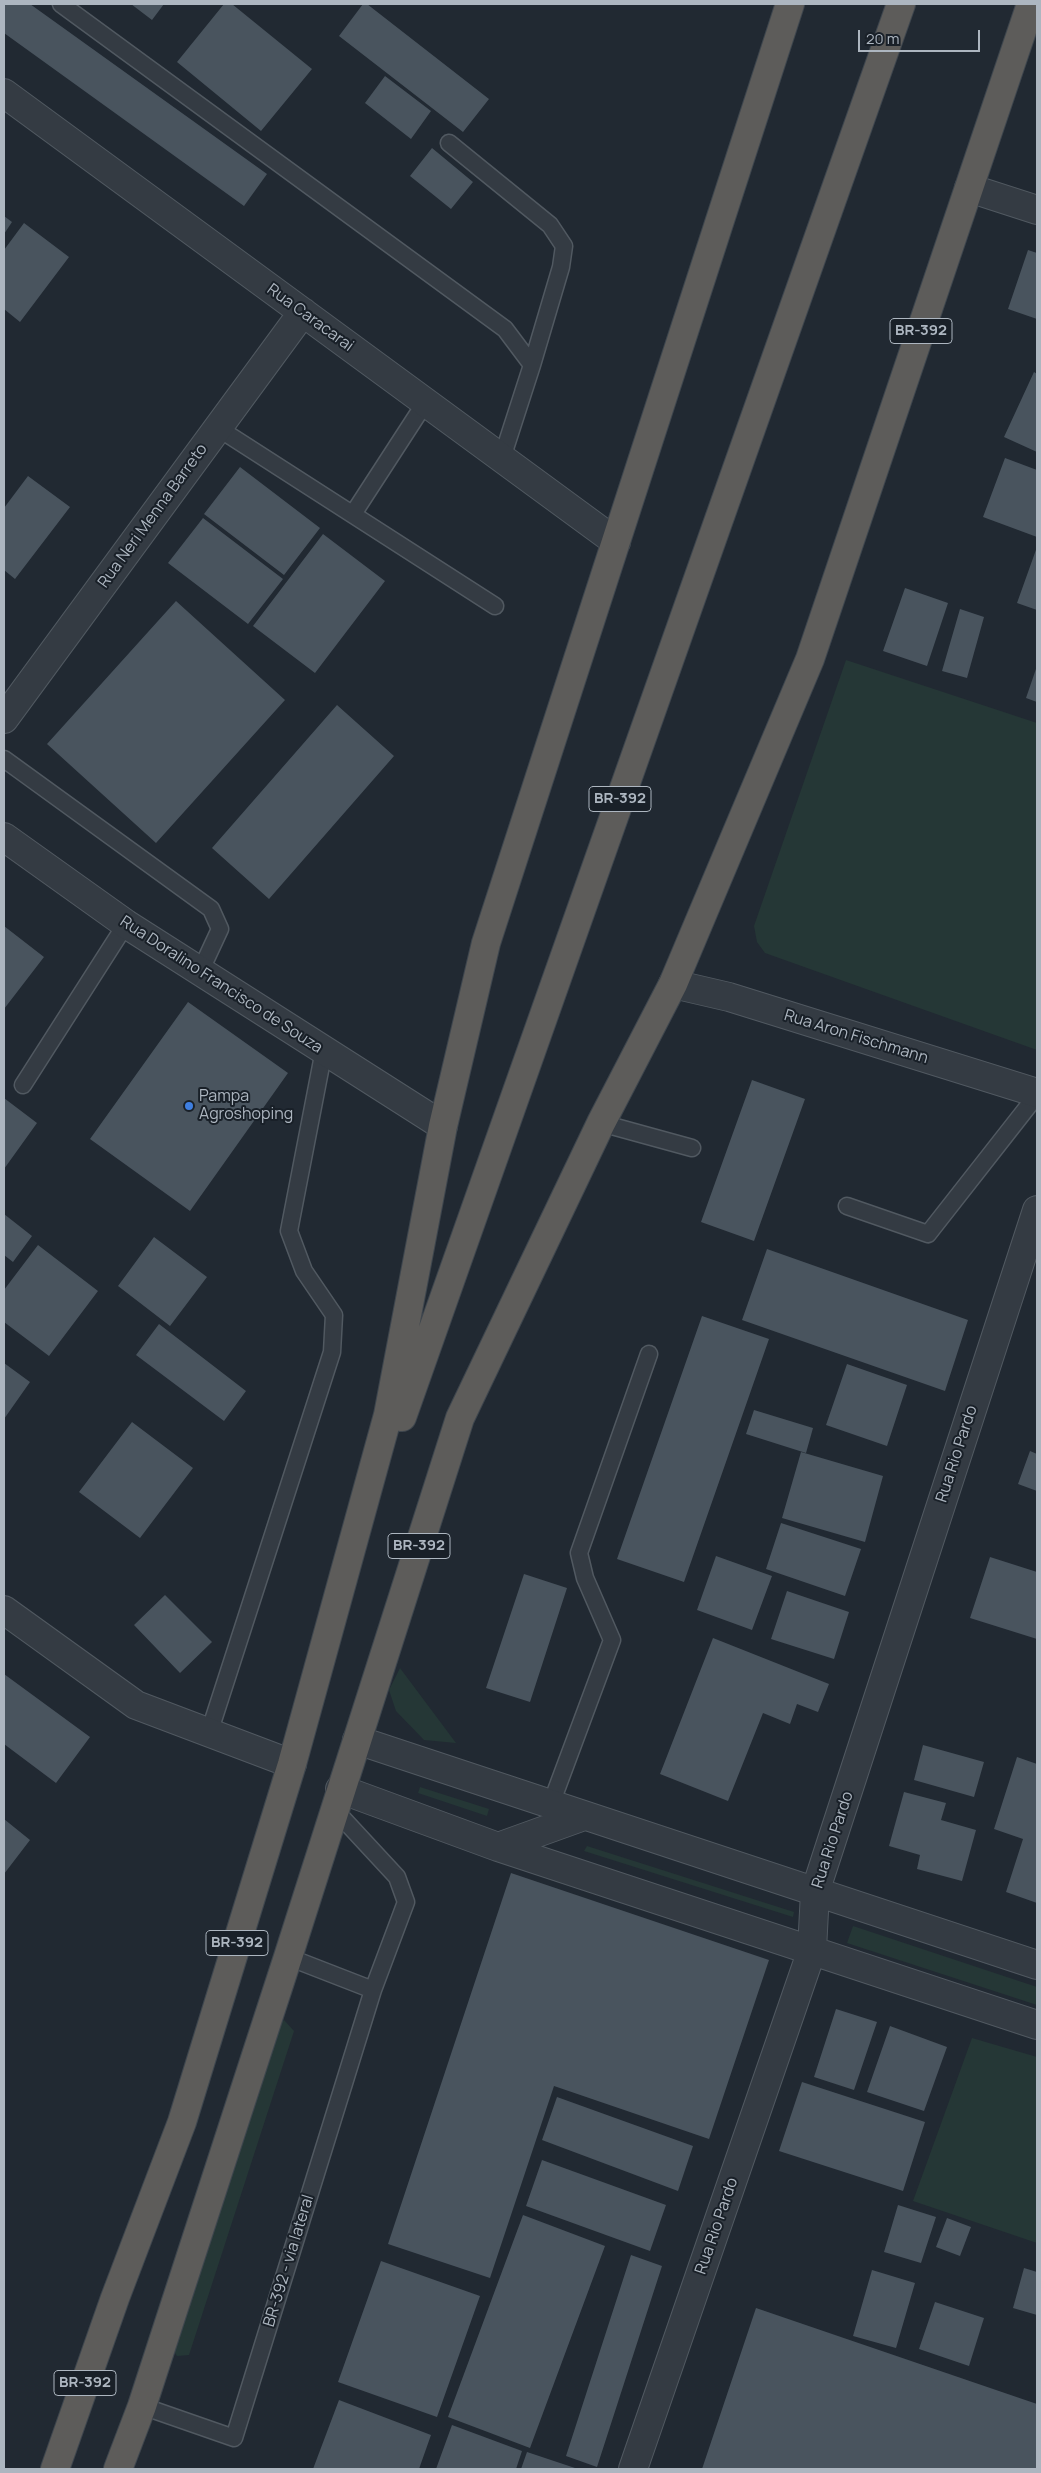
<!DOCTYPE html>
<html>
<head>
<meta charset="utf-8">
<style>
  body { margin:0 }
  #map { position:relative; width:1041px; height:2473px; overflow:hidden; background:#212932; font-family:Manrope,sans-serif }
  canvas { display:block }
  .frame { position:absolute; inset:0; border:5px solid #adb6c0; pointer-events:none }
  .scale { position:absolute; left:858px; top:30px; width:122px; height:22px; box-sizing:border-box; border:2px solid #adb6c0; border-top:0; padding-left:6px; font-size:15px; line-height:18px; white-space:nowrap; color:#adb6c0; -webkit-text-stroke:4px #192028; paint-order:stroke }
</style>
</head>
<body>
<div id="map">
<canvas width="1041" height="2473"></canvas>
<div class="frame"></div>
<div class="scale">20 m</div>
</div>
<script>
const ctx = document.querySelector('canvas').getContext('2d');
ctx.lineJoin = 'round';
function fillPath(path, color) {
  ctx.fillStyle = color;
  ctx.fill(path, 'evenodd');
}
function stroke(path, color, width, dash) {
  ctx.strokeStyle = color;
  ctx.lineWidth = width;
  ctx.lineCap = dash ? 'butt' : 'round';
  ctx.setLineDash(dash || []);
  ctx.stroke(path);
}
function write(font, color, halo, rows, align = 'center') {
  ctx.font = font + ' Manrope,sans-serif';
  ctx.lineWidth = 4;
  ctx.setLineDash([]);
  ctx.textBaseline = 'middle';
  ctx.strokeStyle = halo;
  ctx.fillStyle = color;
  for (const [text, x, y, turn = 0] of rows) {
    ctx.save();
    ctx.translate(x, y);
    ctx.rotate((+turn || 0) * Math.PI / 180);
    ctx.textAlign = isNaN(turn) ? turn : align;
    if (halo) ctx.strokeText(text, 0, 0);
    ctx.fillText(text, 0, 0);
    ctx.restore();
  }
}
fillPath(new Path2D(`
  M846,660l191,63v327l-272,-97 -8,-11 -3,-16z
  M400,1668l56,75 -32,-3 -28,-29 -7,-21z
  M420,1787l69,22 -2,7 -69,-23z
  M587,1846l207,66 -1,5 -209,-66z
  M853,1926l184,61v18l-190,-62z
  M284,2020l10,11 -105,324 -12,1 -6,-8 102,-319z
  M972,2038l65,19v186l-124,-42z`), '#253736');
fillPath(new Path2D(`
  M4,4h26l237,170 -23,32 -240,-173z
  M131,4h33l-12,16z
  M224,4h8l80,65 -51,62 -84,-69z
  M363,4h4l122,95 -26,33 -124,-96z
  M385,76l46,35 -20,28 -46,-36z
  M432,148l41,34 -22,27 -41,-33z
  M4,216l8,6 -8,12z
  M24,223l45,34 -49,65 -16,-13v-59z
  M1028,250l9,3v66l-29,-10z
  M1034,372l3,2v78l-33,-15z
  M1005,458l32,12v67l-54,-20z
  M240,467l80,61 -36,47 -80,-61z
  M28,476l42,31 -55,72 -11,-9v-62z
  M203,518l80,61 -35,45 -80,-61z
  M323,534l62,47 -70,92 -62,-47z
  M1037,547v63l-20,-7z
  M905,588l43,15 -21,63 -44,-15z
  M176,601l109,99 -129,143 -109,-99z
  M960,609l24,8 -17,61 -25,-7z
  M1037,666v36l-11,-4z
  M337,705l57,51 -125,143 -57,-51z
  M4,926l40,31 -40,52z
  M188,1002l100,71 -98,138 -100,-72z
  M752,1080l53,19 -51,142 -53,-19z
  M4,1098l33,25 -33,46z
  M4,1214l28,22 -19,26 -9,-7z
  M154,1237l53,40 -37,49 -52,-40z
  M38,1245l60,46 -49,65 -45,-34v-32z
  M767,1249l201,71 -23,71 -203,-71z
  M702,1316l67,23 -85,243 -67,-23z
  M159,1324l87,67 -22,30 -88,-66z
  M4,1363l26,19 -26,37z
  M847,1364l60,21 -20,61 -61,-21z
  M754,1410l59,18 -7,25 -60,-19z
  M132,1422l61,46 -53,70 -61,-46z
  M1030,1451l7,3v37l-19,-7z
  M801,1452l82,24 -18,66 -83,-24z
  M781,1523l80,26 -16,47 -79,-27z
  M716,1556l56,20 -20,54 -55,-20z
  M990,1557l47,15v67l-67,-21z
  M524,1574l43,14 -37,114 -44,-14z
  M787,1591l62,21 -15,47 -63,-20z
  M165,1595l47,47 -32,31 -46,-48z
  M713,1638l116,46 -11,28 -21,-8 -7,20 -27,-11 -35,88 -68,-27z
  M4,1674l86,63 -34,46 -52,-39z
  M923,1745l61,17 -10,35 -60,-17z
  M1017,1757l20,7v139l-31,-11 17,-53 -29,-10z
  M904,1792l42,11 -5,17 35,10 -14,51 -45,-12 3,-14 -31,-9z
  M4,1819l26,21 -26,34z
  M511,1873l258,87 -60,179 -155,-53 -64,192 -102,-34z
  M836,2009l41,13 -23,68 -40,-13z
  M890,2026l57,21 -23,64 -57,-19z
  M802,2082l123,40 -22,69 -124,-40z
  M557,2097l136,49 -15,45 -136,-51z
  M542,2160l124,45 -16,46 -124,-45z
  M898,2205l38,12 -15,46 -37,-11z
  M523,2215l82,31 -75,202 -82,-31z
  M947,2218l24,9 -11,29 -24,-9z
  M631,2255l31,11 -65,201 -31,-11z
  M381,2261l99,35 -43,121 -99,-35z
  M1024,2268l13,4v43l-24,-7z
  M872,2270l43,13 -19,65 -43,-12z
  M935,2302l49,16 -15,48 -50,-17z
  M756,2308l281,96v65h-335z
  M339,2400l92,35 -12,34h-106z
  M452,2425l70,26 -6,18h-80z
  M527,2452l51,17h-57z`), '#49545e');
const service = new Path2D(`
  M61,4l444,325 27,36 -30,93
  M449,143l101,82 14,21 -3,21 -29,98
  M218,428l277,178
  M353,514l72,-111
  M4,759l207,150 9,20 -20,43
  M23,1085l103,-161
  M601,1123l91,25
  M847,1206l81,28 109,-139
  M209,1733l123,-381 2,-37 -30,-44 -15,-40 35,-181
  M551,1804l61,-164 -27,-62 -6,-25 70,-199
  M288,1957l85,33
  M142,2406l92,32 139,-448 33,-88 -9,-25 -63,-68`);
const minor = new Path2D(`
  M4,93l612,449
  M969,188l68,22
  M4,719l299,-407
  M4,837l122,87 317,202
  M673,984l56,13 308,96
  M4,1610l132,95 156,59
  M357,1740l680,225
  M340,1789l158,58 539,178
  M498,1847l86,-31
  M633,2469l179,-519 3,-58 222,-682`);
const trunk = new Path2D(`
  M402,1417l499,-1413
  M55,2469l60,-171 67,-176 110,-358 96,-349 55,-289 43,-183 304,-939
  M118,2469l24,-63 146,-449 172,-539 141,-295 72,-139 137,-325 221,-655`);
stroke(service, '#515961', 19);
stroke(minor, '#515961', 30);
stroke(trunk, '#3e464e', 30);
stroke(service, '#343b43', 16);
stroke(minor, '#343b43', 28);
stroke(trunk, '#5d5c5a', 28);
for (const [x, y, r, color] of [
  [189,1106,5,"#3f7fe0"]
]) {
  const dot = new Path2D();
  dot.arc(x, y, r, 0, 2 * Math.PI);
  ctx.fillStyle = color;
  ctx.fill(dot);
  stroke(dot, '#192028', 2);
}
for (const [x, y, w] of [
  [921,331,62],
  [620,799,62],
  [419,1546,62],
  [237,1943,62],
  [85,2383,62]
]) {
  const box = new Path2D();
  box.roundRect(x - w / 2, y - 12.5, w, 25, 4);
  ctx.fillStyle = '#192028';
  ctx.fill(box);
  stroke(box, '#adb6c0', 1);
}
write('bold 15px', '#adb6c0', null, [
  ["BR-392",921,331],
  ["BR-392",620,799],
  ["BR-392",419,1546],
  ["BR-392",237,1943],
  ["BR-392",85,2383]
]);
write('16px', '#adb6c0', '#192028', [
  ["Rua Caracarai",310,318,36],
  ["Rua Neri Menna Barreto",153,516,-54],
  ["Rua Doralino Francisco de Souza",221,985,33],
  ["Rua Aron Fischmann",856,1037,17],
  ["Rua Rio Pardo",957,1454,-72],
  ["Rua Rio Pardo",833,1840,-72],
  ["Rua Rio Pardo",717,2226,-71],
  ["BR-392 - via lateral",289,2261,-73]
]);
write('16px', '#adb6c0', '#192028', [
  ["Pampa",199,1097],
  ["Agroshoping",199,1115]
], 'left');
</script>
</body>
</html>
